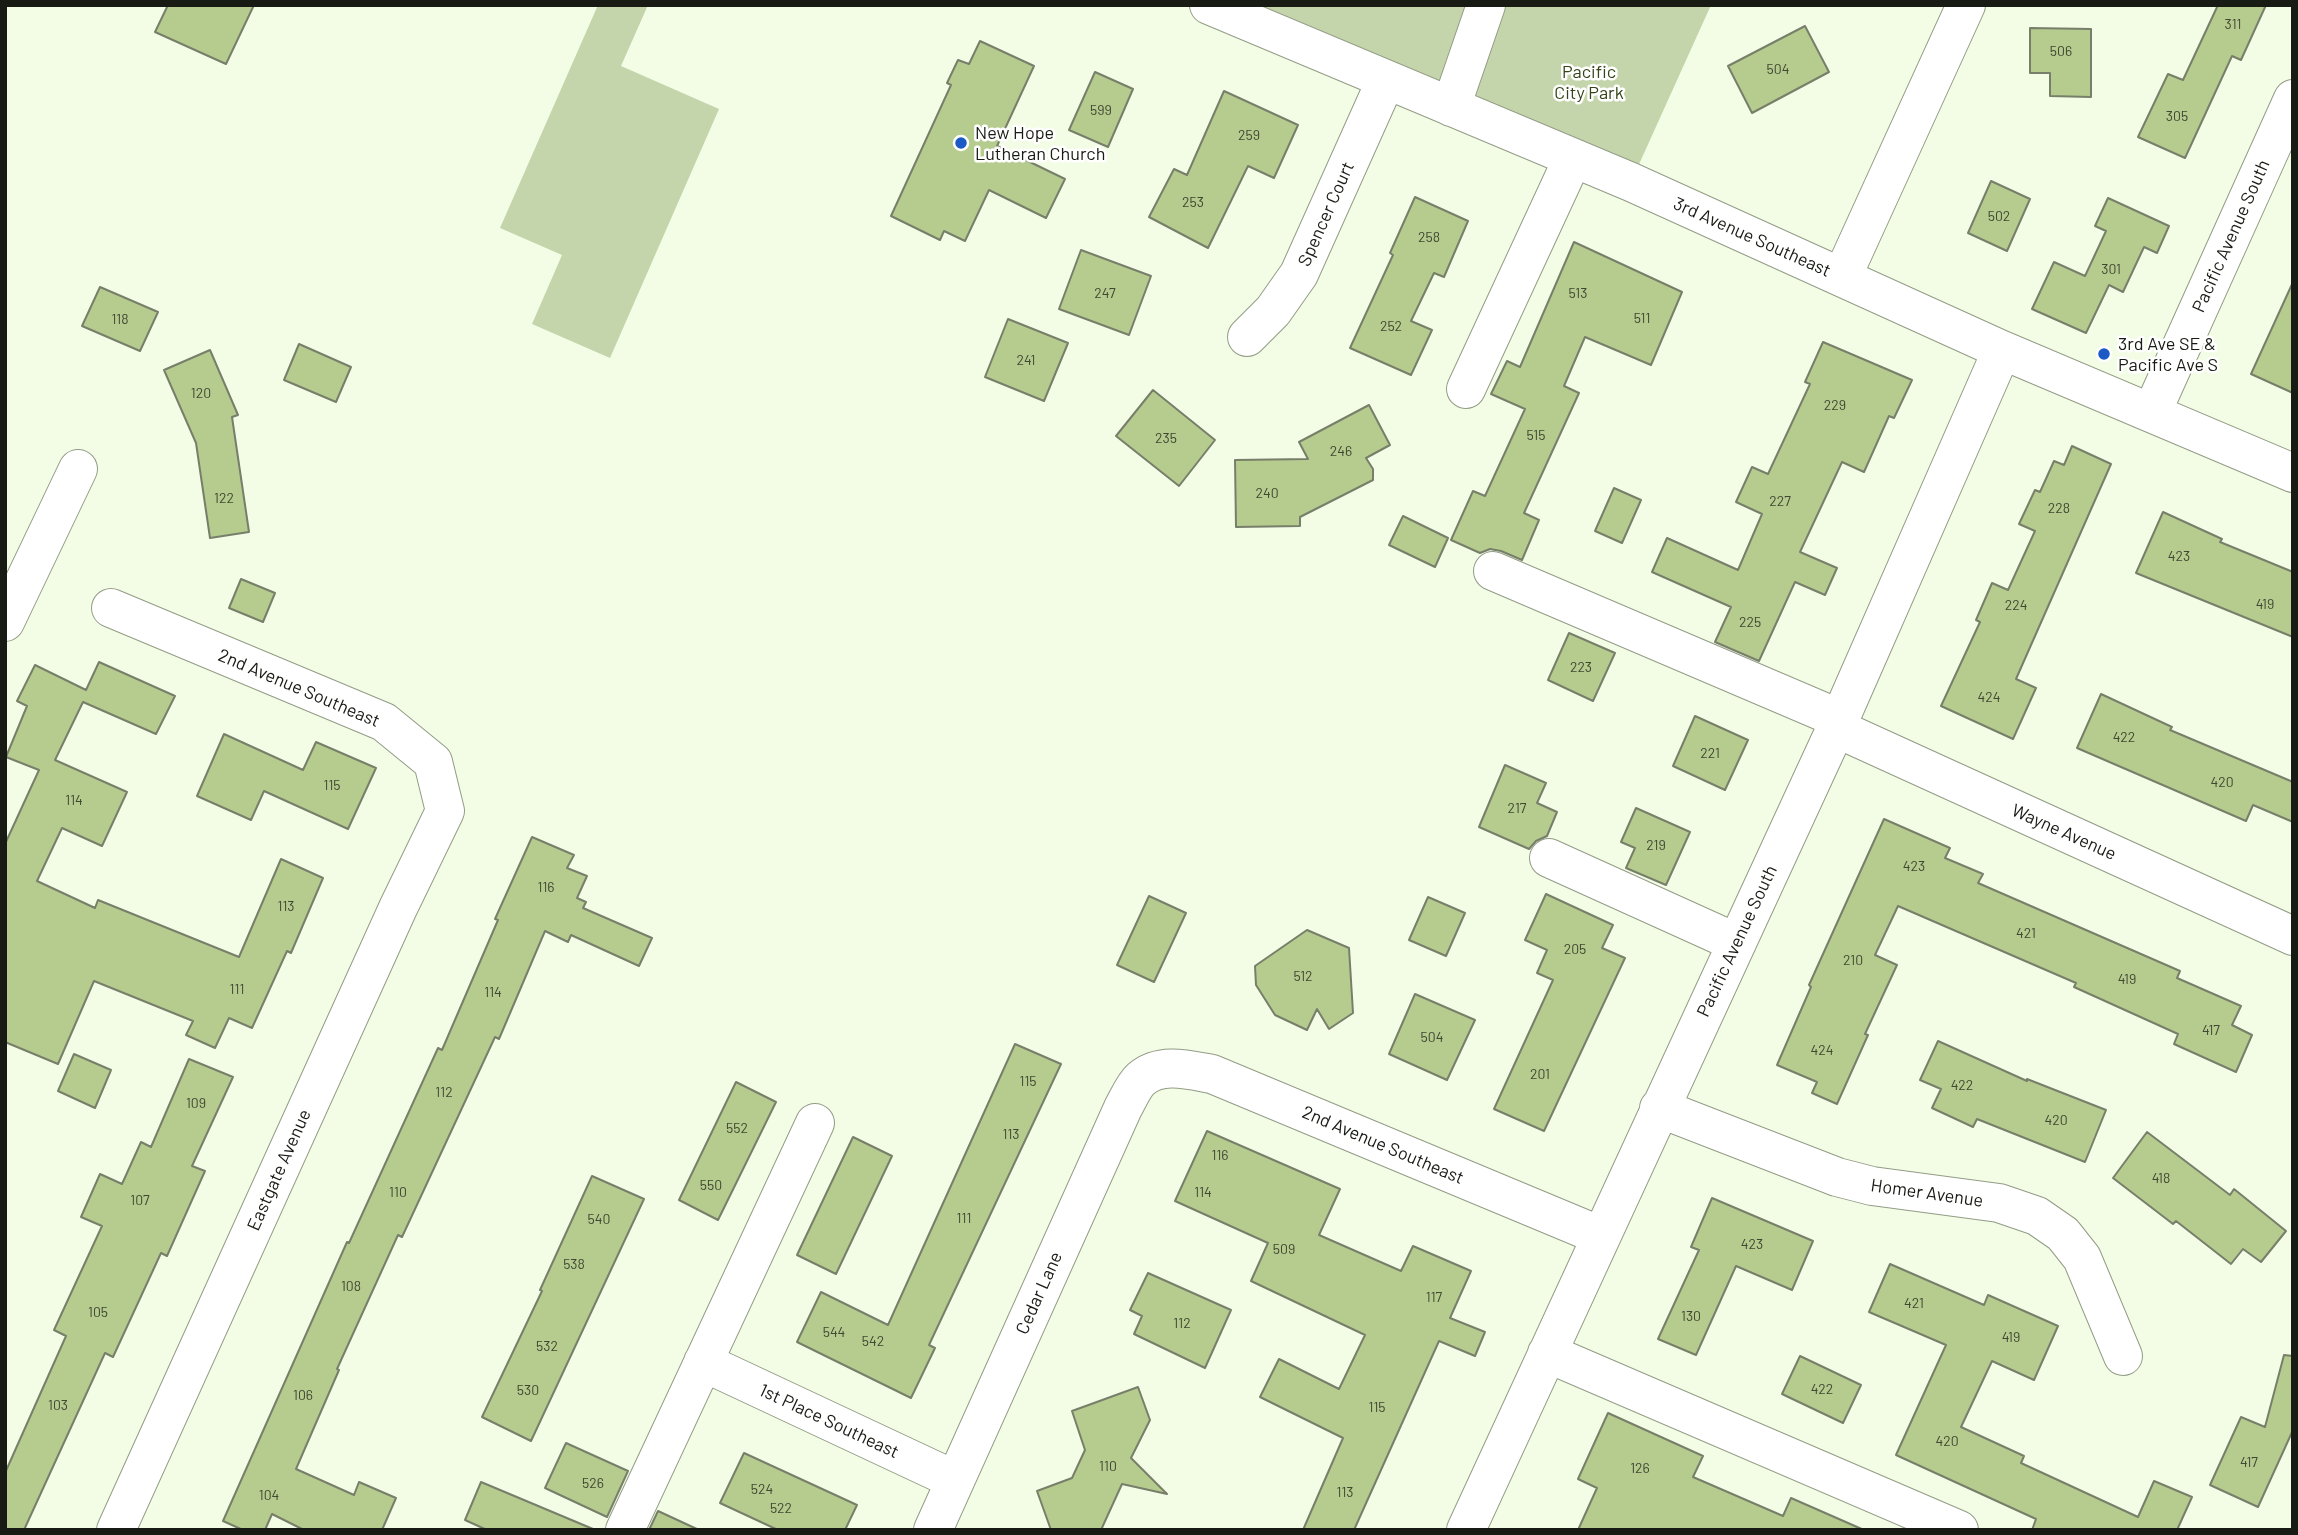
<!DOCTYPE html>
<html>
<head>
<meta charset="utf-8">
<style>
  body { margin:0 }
  #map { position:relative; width:2298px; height:1535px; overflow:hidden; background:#f3fce5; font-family:Barlow,sans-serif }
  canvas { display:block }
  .frame { position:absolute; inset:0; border:7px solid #181b13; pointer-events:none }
</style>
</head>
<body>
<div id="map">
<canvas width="2298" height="1535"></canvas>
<div class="frame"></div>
</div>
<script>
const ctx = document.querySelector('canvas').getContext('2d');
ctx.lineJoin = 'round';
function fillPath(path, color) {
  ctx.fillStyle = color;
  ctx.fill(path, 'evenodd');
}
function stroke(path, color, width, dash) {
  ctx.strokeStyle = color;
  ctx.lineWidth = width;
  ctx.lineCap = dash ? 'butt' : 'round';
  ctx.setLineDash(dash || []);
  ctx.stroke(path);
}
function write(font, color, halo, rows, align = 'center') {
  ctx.font = font + ' Barlow,sans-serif';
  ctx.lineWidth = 5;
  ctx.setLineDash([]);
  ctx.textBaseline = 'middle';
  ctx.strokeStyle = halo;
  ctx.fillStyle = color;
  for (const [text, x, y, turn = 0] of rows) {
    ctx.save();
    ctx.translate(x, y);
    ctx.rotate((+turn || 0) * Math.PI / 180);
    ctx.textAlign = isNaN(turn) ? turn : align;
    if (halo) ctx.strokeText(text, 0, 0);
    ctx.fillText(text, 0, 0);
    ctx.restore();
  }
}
fillPath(new Path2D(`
  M598,5h50l-27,61 98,43 -109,249 -78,-34 30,-69 -62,-27z
  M1209,5h502l-80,177z`), '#c5d5ab');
const building = new Path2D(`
  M168,5h86l-28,59 -71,-32z
  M2218,5h48l-25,55 -9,-4 -47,102 -47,-21 30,-63 15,6z
  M1805,26l24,46 -77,41 -24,-47z
  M2030,28l61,1v68l-41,-1v-23h-20z
  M980,41l54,25 -37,80 68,33 -19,39 -57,-28 -24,51 -21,-10 -4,9 -49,-24 60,-131 -4,-2 11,-23 11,4z
  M1095,72l38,17 -25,58 -39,-17z
  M1224,91l74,34 -24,53 -26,-12 -40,82 -59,-31 25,-48 13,6z
  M1991,181l39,18 -23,52 -39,-18z
  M1415,197l53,24 -24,56 -10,-4 -23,48 21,9 -21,45 -61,-27 43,-93 -3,-2z
  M2108,198l61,28 -12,27 -13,-6 -21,45 -14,-7 -23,48 -54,-24 22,-47 31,14 21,-45 -11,-5z
  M1574,242l108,50 -31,73 -66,-28 -21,49 15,7 -55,120 15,7 -17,40 -21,-9 -11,-2 -10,4 -29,-13 22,-49 12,5 40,-87 -34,-15 16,-33 13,6z
  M1081,250l70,26 -22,59 -70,-26z
  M2293,282v111l-42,-19z
  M100,287l58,25 -18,39 -58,-25z
  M1008,319l60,24 -24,58 -59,-24z
  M1823,342l89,38 -18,38 -5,-2 -25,56 -22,-10 -42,90 37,16 -12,27 -30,-13 -36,79 -44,-19 16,-35 -79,-35 15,-34 71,32 24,-56 -26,-12 16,-35 16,7 42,-90 -5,-2z
  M299,344l52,23 -15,35 -52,-22z
  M210,350l28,65 -6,2 17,115 -39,6 -14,-95 -32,-73z
  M1153,390l62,50 -36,46 -63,-50z
  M1369,405l21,40 -24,13 7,11v11l-73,37v9l-64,1 -1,-67 73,-1 -9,-17z
  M2072,446l39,18 -95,215 20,9 -23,51 -72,-33 39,-84 -4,-2 16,-37 16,7 27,-59 -16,-7 16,-34 5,2 14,-31 10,4z
  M1614,488l27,12 -19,43 -27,-12z
  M2163,512l59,27 -2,3 73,30v65l-157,-64z
  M1403,516l45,22 -13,29 -46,-22z
  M241,579l34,14 -12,29 -34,-14z
  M1569,633l46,20 -22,48 -45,-21z
  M99,662l76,34 -19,38 -73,-32 -28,58 72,32 -25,54 -40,-18 -25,53 58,27 3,-8 141,57 42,-98 42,19 -32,75 -4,-2 -35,77 -23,-10 -14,30 -29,-13 7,-14 -99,-40 -36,83 -53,-22v-198l34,-74 -33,-13 21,-51 -10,-5 18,-36 51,25z
  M2101,694l71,33 -2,3 123,52v40l-40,-17 -7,16 -169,-73z
  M1695,716l53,24 -23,50 -52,-24z
  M224,734l79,36 13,-28 60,26 -28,61 -84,-38 -13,29 -54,-24z
  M1505,765l41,18 -9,20 20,9 -10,24 -11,5 -7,8 -50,-22z
  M1636,808l54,24 -24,53 -40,-17 9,-20 -14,-6z
  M1884,819l66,29 -5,10 38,16 -5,9 202,88 -3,7 64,28 -9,19 20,10 -16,37 -62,-28 4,-10 -104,-47 2,-4 -178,-77 -23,49 22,10 -32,69 3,1 -31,69 -25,-11 5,-11 -40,-17 34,-78 -2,-2z
  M532,837l42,18 -7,13 20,8 -10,22 9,4 -3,6 69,30 -13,28 -68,-31 -3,7 -23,-11 -46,108 -4,-2 -93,200 -4,-2 -61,134 2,1 -43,99 58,26 5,-13 37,16 -14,32h-78l-32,-16 -7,16h-22l-20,-9 124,-279 2,1 89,-195 4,2 56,-130 -3,-1z
  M1546,894l67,31 -11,23 23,10 -81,173 -50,-22 59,-129 -16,-7 10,-23 -22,-10z
  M1149,896l37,17 -32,69 -37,-17z
  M1428,897l37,16 -19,43 -37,-16z
  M1307,930l42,18 4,65 -24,16 -12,-20 -10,21 -32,-15 -19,-30 -1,-19z
  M1415,994l60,26 -28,60 -58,-26z
  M1938,1041l89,40v-2l79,31 -21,52 -108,-43 -4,8 -41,-19 9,-19 -21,-9z
  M1015,1044l46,20 -132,281 6,3 -24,50 -114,-56 24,-50 67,33z
  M74,1054l37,16 -16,38 -37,-17z
  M189,1059l44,18 -41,89 13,5 -38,85 -6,-3 -48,104 -8,-4 -81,177h-19v-57l61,-137 -12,-6 48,-104 -21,-9 19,-43 22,10 19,-42 10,5z
  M736,1082l40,20 -58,118 -39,-20z
  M1207,1131l133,58 -21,46 82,36 12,-25 58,25 -21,47 35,14 -10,24 -36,-15 -85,189h-51l40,-92 -83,-41 19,-38 60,30 26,-54 -114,-54 17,-38 -93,-42z
  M2147,1132l83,63 4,-6 52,42 -25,31 -18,-13 -12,15 -55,-43 -3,3 -60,-46z
  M853,1137l39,19 -56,118 -39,-19z
  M592,1176l52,23 -113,242 -49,-24 60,-126 -2,-1z
  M1712,1198l101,43 -21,49 -56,-24 -40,89 -38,-16 41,-89 -8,-3z
  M1890,1264l94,41 4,-10 70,31 -24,54 -42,-19 -31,66 63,29 -3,7 117,54 16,-36 38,16 -15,33h-145l4,-11 -140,-64 50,-110 -77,-33z
  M1148,1273l83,37 -26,58 -71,-34 8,-18 -12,-6z
  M2284,1355l9,1v74l-35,77 -48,-22 31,-68 24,10z
  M1800,1356l61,29 -18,38 -61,-29z
  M1138,1387l12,33 -19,38 36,36 -45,-10 -21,46h-50l-14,-39 35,-13 13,-28 -13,-39z
  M1608,1413l95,43 -10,21 90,39 8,-18 73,32h-286l19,-42 -19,-9z
  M566,1443l62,28 -21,46 -62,-29z
  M744,1453l113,52 -12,25h-67l-58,-27z
  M481,1482l112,47v1h-106l-22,-10z
  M658,1511l41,19h-50z`);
fillPath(building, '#b6cc8e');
stroke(building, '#777f6a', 2);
const minor = new Path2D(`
  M1209,5l422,177 371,168 291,123
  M1451,107l35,-102
  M1842,277l124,-272
  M1247,337l26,-26 26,-37 87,-194
  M1466,389l107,-231
  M2152,412l141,-313
  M1493,571l347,148
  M111,608l273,114 49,40 12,49 -47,97 -282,622
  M5,622l73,-153
  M1836,728l457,208
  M1549,858l188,85
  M1659,1108l178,69 35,9 127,17 38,13 26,18 19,24 41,98
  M1547,1353l412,177
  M703,1362l252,118
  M625,1530l190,-407
  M933,1530l190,-422c5,-9 11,-23 18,-29 20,-17 48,-9 71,-5l389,162
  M1466,1530l370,-802 166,-378`);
stroke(minor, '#939c86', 40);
stroke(minor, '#fff', 38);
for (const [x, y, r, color] of [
  [961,143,7,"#1b59c5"],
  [2104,354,7,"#1b59c5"]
]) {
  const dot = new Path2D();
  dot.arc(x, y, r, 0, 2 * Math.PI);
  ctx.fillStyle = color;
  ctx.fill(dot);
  stroke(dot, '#fff', 2.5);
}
write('14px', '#404732', null, [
  ["311",2233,24],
  ["506",2061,51],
  ["504",1778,69],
  ["599",1101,110],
  ["305",2177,116],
  ["259",1249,135],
  ["253",1193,202],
  ["502",1999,216],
  ["258",1429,237],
  ["301",2111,269],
  ["247",1105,293],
  ["513",1578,293],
  ["511",1642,318],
  ["118",120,319],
  ["252",1391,326],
  ["241",1026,360],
  ["120",201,393],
  ["229",1835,405],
  ["515",1536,435],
  ["235",1166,438],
  ["246",1341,451],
  ["240",1267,493],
  ["122",224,498],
  ["227",1780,501],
  ["228",2059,508],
  ["423",2179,556],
  ["419",2265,604],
  ["224",2016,605],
  ["225",1750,622],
  ["223",1581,667],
  ["424",1989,697],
  ["422",2124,737],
  ["221",1710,753],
  ["420",2222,782],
  ["115",332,785],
  ["114",74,800],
  ["217",1517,808],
  ["219",1656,845],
  ["423",1914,866],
  ["116",546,887],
  ["113",286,906],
  ["421",2026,933],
  ["205",1575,949],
  ["210",1853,960],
  ["512",1303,976],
  ["419",2127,979],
  ["111",237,989],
  ["114",493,992],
  ["417",2211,1030],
  ["504",1432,1037],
  ["424",1822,1050],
  ["201",1540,1074],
  ["115",1028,1081],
  ["422",1962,1085],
  ["112",444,1092],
  ["109",196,1103],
  ["420",2056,1120],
  ["552",737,1128],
  ["113",1011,1134],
  ["116",1220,1155],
  ["418",2161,1178],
  ["550",711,1185],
  ["110",398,1192],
  ["114",1203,1192],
  ["107",140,1200],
  ["111",964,1218],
  ["540",599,1219],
  ["423",1752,1244],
  ["509",1284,1249],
  ["538",574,1264],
  ["108",351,1286],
  ["117",1434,1297],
  ["421",1914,1303],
  ["105",98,1312],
  ["130",1691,1316],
  ["112",1182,1323],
  ["544",834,1332],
  ["419",2011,1337],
  ["542",873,1341],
  ["532",547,1346],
  ["422",1822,1389],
  ["530",528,1390],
  ["106",303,1395],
  ["103",58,1405],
  ["115",1377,1407],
  ["420",1947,1441],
  ["417",2249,1462],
  ["110",1108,1466],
  ["126",1640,1468],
  ["526",593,1483],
  ["524",762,1489],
  ["113",1345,1492],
  ["104",269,1495],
  ["522",781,1508]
]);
write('18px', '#354417', '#fff', [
  ["Pacific",1589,72],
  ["City Park",1589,93]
]);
write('18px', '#181b13', '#fff', [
  ["New Hope",975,133],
  ["Lutheran Church",975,154],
  ["3rd Ave SE &",2118,344],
  ["Pacific Ave S",2118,365]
], 'left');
write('18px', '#181b13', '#fff', [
  ["Spencer Court",1326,214,-66],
  ["Pacific Avenue South",2231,236,-66],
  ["3rd Avenue Southeast",1752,237,24],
  ["2nd Avenue Southeast",299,688,23],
  ["Wayne Avenue",2064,832,24],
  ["Pacific Avenue South",1737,941,-65],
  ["2nd Avenue Southeast",1383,1145,23],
  ["Eastgate Avenue",279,1170,-66],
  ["Homer Avenue",1927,1193,8],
  ["Cedar Lane",1039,1293,-66],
  ["1st Place Southeast",829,1421,25]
]);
</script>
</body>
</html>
